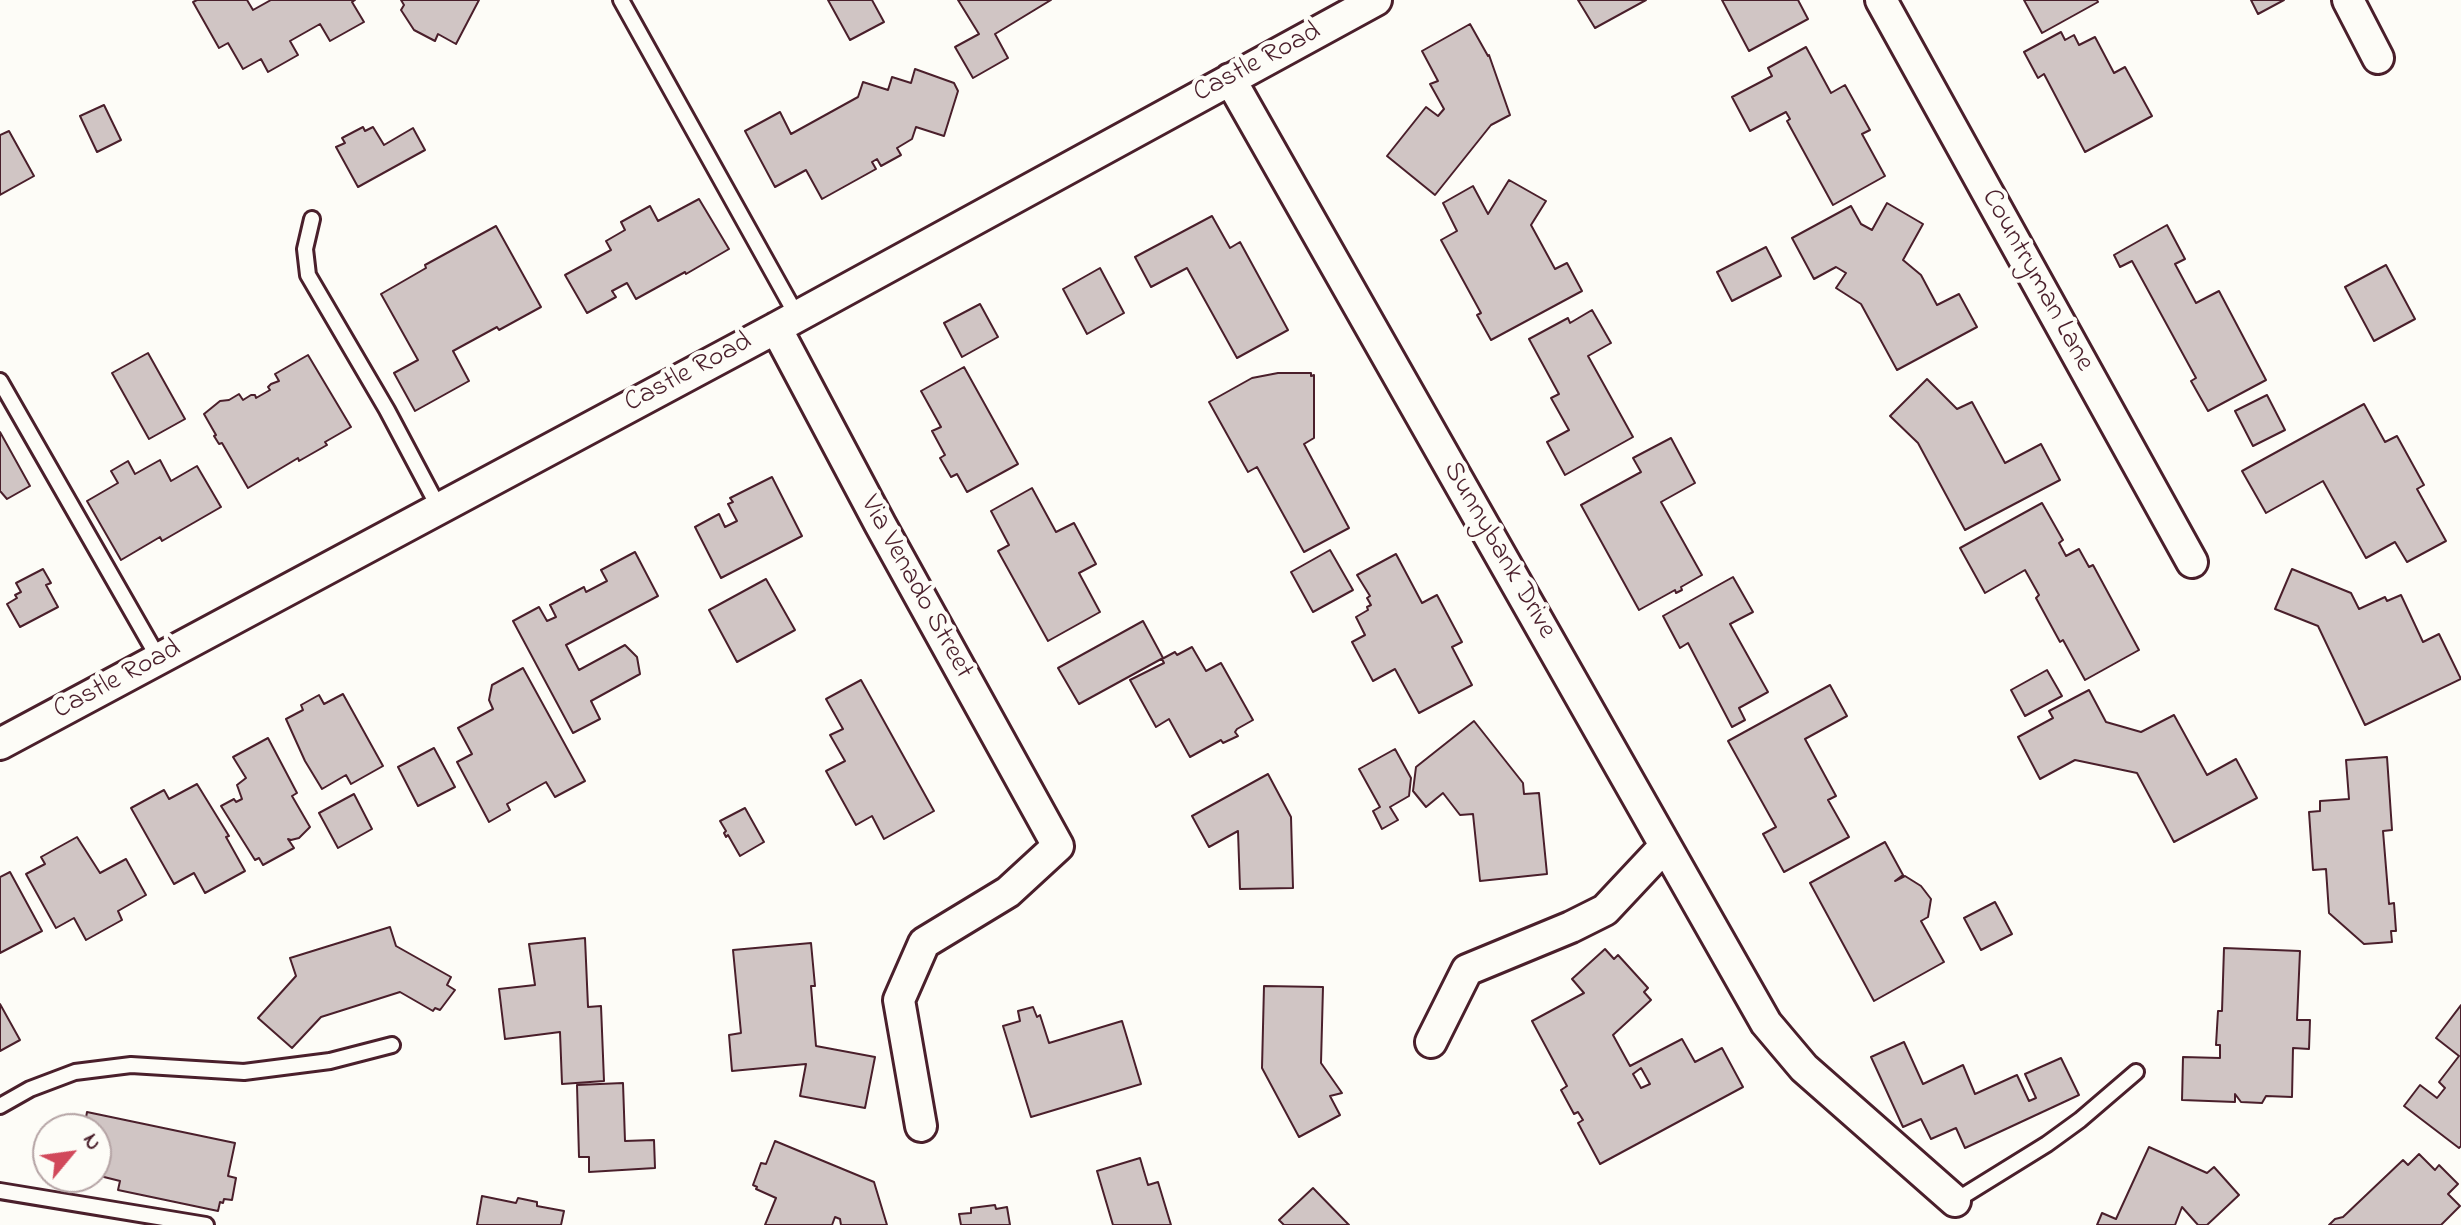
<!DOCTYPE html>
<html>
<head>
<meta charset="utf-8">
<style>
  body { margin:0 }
  #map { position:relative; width:2461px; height:1225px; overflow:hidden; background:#fdfcf7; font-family:"Indie Flower",sans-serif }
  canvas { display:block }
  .north { position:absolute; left:32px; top:1113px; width:80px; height:80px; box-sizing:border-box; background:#fdfcf7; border:2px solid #b5a4a5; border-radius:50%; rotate:61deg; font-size:22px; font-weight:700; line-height:32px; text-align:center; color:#4a1f2b }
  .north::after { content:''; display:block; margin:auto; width:28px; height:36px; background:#d1495b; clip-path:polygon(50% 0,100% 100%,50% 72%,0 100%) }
</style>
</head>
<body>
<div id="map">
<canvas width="2461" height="1225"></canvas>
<div class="north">N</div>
</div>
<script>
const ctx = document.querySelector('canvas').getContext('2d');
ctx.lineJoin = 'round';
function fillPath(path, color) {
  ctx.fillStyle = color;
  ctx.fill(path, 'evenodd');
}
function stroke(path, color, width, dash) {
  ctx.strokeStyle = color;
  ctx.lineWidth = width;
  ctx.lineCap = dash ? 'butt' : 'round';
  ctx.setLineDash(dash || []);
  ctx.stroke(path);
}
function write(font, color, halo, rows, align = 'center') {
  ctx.font = font + ' "Indie Flower",sans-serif';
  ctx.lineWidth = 8;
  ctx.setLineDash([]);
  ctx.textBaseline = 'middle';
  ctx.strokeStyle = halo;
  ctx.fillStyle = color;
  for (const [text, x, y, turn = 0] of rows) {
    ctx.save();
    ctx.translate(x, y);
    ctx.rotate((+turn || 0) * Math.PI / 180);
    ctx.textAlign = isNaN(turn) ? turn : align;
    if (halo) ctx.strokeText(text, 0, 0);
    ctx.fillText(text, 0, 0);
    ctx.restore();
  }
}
const building = new Path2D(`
  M197,0h50l6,10 18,-10h84l-3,2 12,20 -34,19 -10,-17 -30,17 8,14 -30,17 -7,-13 -18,10 -15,-26 -9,5 -26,-46z
  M401,0h78l-23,44 -18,-10 -3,7 -21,-11 -13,-20 3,-5z
  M828,0h44l12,22 -34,18z
  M958,0h93l-56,34 13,24 -35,20 -18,-31 24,-13z
  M1578,0h68l-51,28z
  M1722,0h76l10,19 -59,32z
  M2024,0h73l1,2 -56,31z
  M2251,0h33l-26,14z
  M1470,24l18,32 1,-1 21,60 -19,10 -56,70 -48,-39 39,-49 12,9 6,-7 -14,-25 8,-3 -16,-30z
  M2061,32l4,8 9,-5 5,10 16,-8 19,36 11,-6 27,49 -67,36 -41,-78 -6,4 -14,-26z
  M1806,47l25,46 14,-8 25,45 -8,4 23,42 -52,29 -46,-84 3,-2 -4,-7 -36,19 -18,-34 40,-21 -4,-8z
  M915,69l39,14 4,8 -14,45 -28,-9 -4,12 -15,9 4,7 -20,11 -4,-7 -5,3 4,7 -54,30 -16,-29 -31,17 -30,-56 35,-19 11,22 67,-37 5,-15 25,8 4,-13 19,6z
  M104,105l17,35 -24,12 -17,-36z
  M363,127l2,4 8,-4 11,18 29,-17 12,22 -67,37 -22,-40 9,-4 -3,-5z
  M9,131l25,45 -34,19v-60z
  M1509,180l37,21 -15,24 24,44 12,-6 15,28 -91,49 -14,-25 4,-2 -40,-73 16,-9 -14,-28 30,-17 15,28z
  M699,199l30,50 -43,25 -1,-2 -49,27 -9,-16 -15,8 4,6 -29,16 -22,-38 46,-25 -5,-9 19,-11 -4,-8 29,-16 8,15z
  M1887,203l36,21 -20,36 18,15 16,30 22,-11 18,33 -80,43 -36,-66 -25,-16 10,-15 -10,-6 -22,12 -22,-41 59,-32 10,18 11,6z
  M1212,216l18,32 10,-6 48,88 -51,28 -50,-90 -36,19 -16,-30z
  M2167,225l18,34 -10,5 21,39 23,-12 47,89 -58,31 -17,-30 5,-3 -64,-117 -12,6 -6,-12z
  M496,226l45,81 -42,23 -2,-3 -44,24 16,30 -54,30 -21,-38 24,-13 -37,-66 45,-26 -1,-3z
  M1766,247l15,29 -49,25 -15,-29z
  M2386,265l29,54 -41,22 -29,-54z
  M1100,268l24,45 -37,21 -24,-45z
  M980,304l18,33 -36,20 -18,-34z
  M1592,310l19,33 -23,13 45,81 -68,38 -18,-33 22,-12 -18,-32 8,-4 -30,-55 39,-21 2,5z
  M148,353l37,66 -36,20 -37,-66z
  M308,355l43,72 -26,15 2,3 -28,16 -1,-3 -50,30 -26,-45 -3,1 -5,-8 2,-1 -12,-21 16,-13 9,-1 10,-6 4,6 8,-5h4l1,3 14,-8 -2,-3 3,-3 8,-3 -4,-7z
  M964,367l54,97 -51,28 -10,-18 -6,3 -11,-19 5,-3 -13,-24 9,-4 -20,-36z
  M1278,373h33v3l3,-1v63l-10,6 45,84 -45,24 -47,-85 -9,5 -39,-70 43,-24z
  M1927,379l30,30 15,-7 33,61 36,-19 19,36 -95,50 -47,-87 -28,-27z
  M2267,395l18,35 -32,16 -18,-35z
  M2364,404l21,38 12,-6 27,49 -7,4 29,52 -39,21 -12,-20 -29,16 -43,-77 -57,32 -24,-42z
  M0,432l30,54 -23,13 -7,-8z
  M1671,438l24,45 -34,19 41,73 -21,12 1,3 -6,3 -1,-3 -36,20 -58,-105 60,-33 -8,-14z
  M160,460l11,21 26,-15 24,41 -59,34 -2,-4 -39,23 -34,-59 31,-18 -7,-12 17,-10 7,13z
  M772,477l30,59 -81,42 -26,-51 24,-13 6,13 12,-6 -9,-17 5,-2 -3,-4z
  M1032,488l24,44 18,-9 22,41 -17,9 21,39 -52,29 -50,-90 11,-6 -18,-34z
  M2042,503l21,37 -4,3 7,13 13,-7 10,18 4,-2 46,85 -54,30 -22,-40 -3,2 -24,-44 3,-3 -14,-25 -40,23 -25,-45z
  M1330,550l23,40 -40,22 -22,-40z
  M635,552l23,44 -92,49 13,25 46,-25 12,12 3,17 -49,27 9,18 -27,14 -60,-112 26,-14 8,14 9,-4 -6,-12 34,-18 2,5 21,-11 -6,-11z
  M1396,554l26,49 15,-8 25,47 -10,5 20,38 -53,28 -24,-44 -22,12 -21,-39 13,-7 -9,-18 12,-7 -1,-3 4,-2 -4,-7 3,-2 -13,-21z
  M43,569l8,14 -5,2 12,22 -38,20 -13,-23 10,-6 -2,-3 6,-3 -5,-9z
  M2292,569l59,24 8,16 26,-12 2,4 14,-6 22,47 16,-8 22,45 -96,46 -47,-99 -43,-17z
  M1733,577l20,35 -23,12 38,68 -29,16 6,12 -13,7 -44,-84 -8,5 -17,-32z
  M766,579l29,51 -58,32 -28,-52z
  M1143,621l20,37 -84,46 -21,-36z
  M1192,647l14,24 15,-8 32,57 -16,9 -2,3 3,4 -15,7 -2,-3 -31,17 -21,-38 -13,8 -26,-47 34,-17 -2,-4 13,-7 2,3z
  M523,668l62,113 -30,16 -9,-15 -39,22 3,6 -21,12 -32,-60 15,-8 -14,-26 35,-19 -4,-9 3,-15z
  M2047,670l15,26 -37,20 -14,-26z
  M861,680l73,131 -50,28 -12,-23 -16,9 -30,-54 19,-10 -15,-26 13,-6 -17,-30z
  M1830,685l17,31 -42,23 31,57 -8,4 21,37 -65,35 -21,-38 13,-7 -48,-86z
  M2089,690l17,32 35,10 33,-17 33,60 29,-16 21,39 -83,44 -37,-69 -62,-13 -35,19 -22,-42 35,-19 -4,-7z
  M343,694l40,72 -32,18 -5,-9 -24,14 -17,-28 -19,-42 17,-9 -2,-5 18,-10 5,9z
  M1474,721l49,62 1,11 15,-1 8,81 -67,7 -7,-67 -13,1 -17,-22 -17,14 -13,-16 3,-24z
  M268,738l29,55 -5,3 18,31 -11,11 -8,2 -3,-1 6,9 -31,17 -4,-7 -4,2 -34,-54 13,-7 2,3 6,-3 -5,-14 9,-7 -13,-21z
  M434,748l21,39 -37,19 -20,-39z
  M1395,749l16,29 -2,18 -19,11 8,13 -16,9 -9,-18 7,-4 -21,-38z
  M2387,757l5,73 -9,1 6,73 5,-1 2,28h-5l1,11 -28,2 -35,-31 -3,-44 -13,1 -4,-58 11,-1v-10l29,-2 -3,-39z
  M1268,774l23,43 2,71 -53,1 -2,-58 -29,16 -17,-31z
  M197,784l32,52 -3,1 19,34 -40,22 -11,-20 -20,11 -43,-76 33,-18 5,9z
  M354,794l18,35 -34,19 -19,-35z
  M745,808l19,34 -24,14 -12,-21 -2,2 -2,-4 2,-2 -6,-10z
  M77,837l23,36 26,-14 20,36 -28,16 4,9 -36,20 -12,-22 -18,10 -30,-54 19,-10 -4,-7z
  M1885,842l18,33 -8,6 10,-5 16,10 10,13 -3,18 -7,4 23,41 -70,39 -64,-118z
  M10,872l32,59 -42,22v-76z
  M1995,902l17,32 -31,16 -17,-32z
  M390,927l6,19 55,31 -4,8 8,5 -15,20 -5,-2 -2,3 -33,-19 -79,25 -29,31 -34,-30 38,-42 -6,-18z
  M585,938l3,69 13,-1 3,75 -42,3 -2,-52 -55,7 -6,-50 36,-4 -6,-41z
  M811,943l4,43h-4l5,60 59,11 -10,51 -65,-12 6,-32 -74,7 -3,-36 12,-2 -8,-83z
  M2224,948l76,3 -3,69h13l-1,29 -16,-1 -1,49 -26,-1 -4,7 -21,-1 -6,-8v8l-53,-2 1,-43 37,1v-13h-4l2,-34h4z
  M1605,949l9,10 4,-4 30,33 -4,4 7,8 -38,35 17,31 52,-27 13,23 27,-14 21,39 -143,77 -22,-41 5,-3 -5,-8 -4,2 -13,-24 6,-4 -35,-65 52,-28 -12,-14zM1641,1068l9,16 -9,4 -8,-14z
  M1264,986l59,1 -2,76 21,30 -12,3 10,19 -41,22 -37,-69z
  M0,1004l20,36 -20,11z
  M2461,1005v141l-2,2 -55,-42 16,-21 17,13 8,-10 -6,-6 20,-26 -23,-18z
  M1033,1007l4,10 3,-2 9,28 73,-22 19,63 -110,33 -28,-91 17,-5 -2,-10z
  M1904,1042l19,42 40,-19 12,29 42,-19 12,26 7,-3 -11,-24 36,-16 18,37 -114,53 -9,-20 -25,11 -10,-20 -18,8 -32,-70z
  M623,1083l2,58 29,-1 1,28 -66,4v-15h-10l-2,-72z
  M87,1112l148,31 -7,33 8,2 -4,22 -8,-1 -1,4 -3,-1 -2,9 -100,-21 2,-9 -24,-6v-46h-12z
  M775,1141l99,41 13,43h-46l-1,-6 -5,-2 -3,8h-67l11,-27 -20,-9 1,-2 -4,-2 8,-22 5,1z
  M2149,1147l58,26 7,-6 25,28 -32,30h-9l-16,-18 -7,18h-78l5,-12 14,6z
  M2419,1154l16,16 4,-5 19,19 -10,10 12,12 -19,19h-112l6,-6 8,-2 60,-57 5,5z
  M1140,1158l8,27 10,-3 13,43h-58l-16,-54z
  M1313,1188l36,37h-65l-5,-5z
  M482,1196l34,7 2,-5 19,4v4l27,5 -3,14h-84z
  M995,1205l1,4 11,-2 3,18h-49l-2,-11 12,-1v-5z`);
fillPath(building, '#d0c5c4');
stroke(building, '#4a1f2b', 2);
const lane = new Path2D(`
  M621,0l176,316
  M312,219l-7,30 3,26 79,135 52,98
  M0,381l159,278
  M0,1106l30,-17 45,-17 56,-7 113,7 86,-11 62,-16
  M0,1191l206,34
  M1955,1201l92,-57 33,-24 56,-48`);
const street = new Path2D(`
  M1881,0l311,562
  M2348,0l30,58
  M1230,79l536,944 38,45 151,133
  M776,328l104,196 178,322 -50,46 -84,51 -25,57 22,126
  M0,744l776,-416 600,-328
  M1431,1042l36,-72 104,-43 34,-17 60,-64`);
stroke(lane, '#4a1f2b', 20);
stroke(street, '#4a1f2b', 36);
stroke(lane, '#fdfcf7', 14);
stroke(street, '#fdfcf7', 30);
write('28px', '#4a1f2b', '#fdfcf7', [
  ["Castle Road",1258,64,-28],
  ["Countryman Lane",2036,281,61],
  ["Castle Road",689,374,-28],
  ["Sunnybank Drive",1498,551,60],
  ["Via Venado Street",915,588,61],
  ["Castle Road",118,681,-28]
]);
</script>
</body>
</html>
